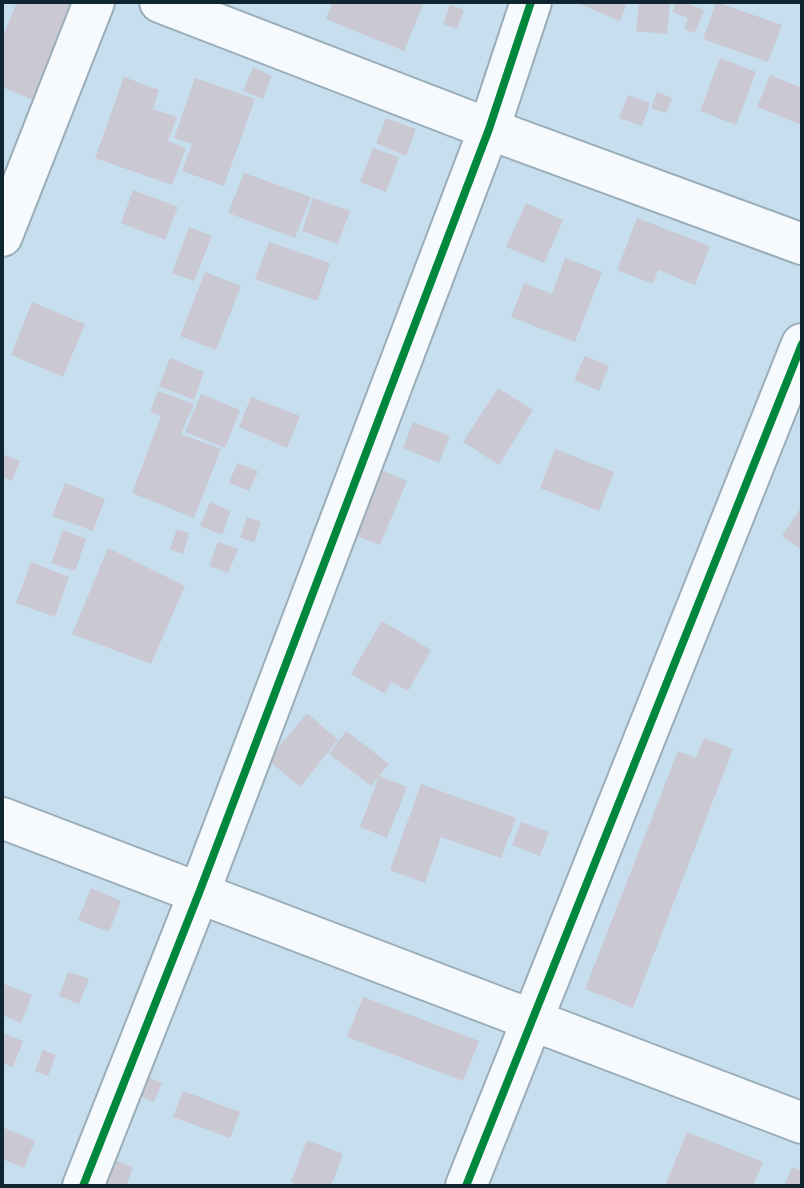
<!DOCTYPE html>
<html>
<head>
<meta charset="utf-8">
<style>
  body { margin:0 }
  #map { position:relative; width:804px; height:1188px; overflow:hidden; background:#c7deee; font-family:"PT Sans Narrow",sans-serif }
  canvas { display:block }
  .frame { position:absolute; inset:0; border:4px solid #102532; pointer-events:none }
</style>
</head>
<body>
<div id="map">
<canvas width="804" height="1188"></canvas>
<div class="frame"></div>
</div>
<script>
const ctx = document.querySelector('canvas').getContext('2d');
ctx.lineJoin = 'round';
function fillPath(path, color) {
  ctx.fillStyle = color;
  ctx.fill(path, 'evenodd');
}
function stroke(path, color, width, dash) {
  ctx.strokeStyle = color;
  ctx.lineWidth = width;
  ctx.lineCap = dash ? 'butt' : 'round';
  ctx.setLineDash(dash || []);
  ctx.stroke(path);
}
fillPath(new Path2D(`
  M17,2h56l-40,98 -31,-13v-48z
  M333,2h91l-20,49 -78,-32z
  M575,2h52l-7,19z
  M639,2h31l-3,32 -31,-3z
  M676,2h7l21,8 -9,23 -11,-4 4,-11 -16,-6z
  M716,2l66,23 -14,37 -65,-23z
  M450,4l14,6 -7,19 -14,-5z
  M720,58l36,14 -20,53 -36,-14z
  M253,67l19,9 -9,23 -20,-8z
  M770,75l32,13v37l-45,-18z
  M124,77l35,13 -6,19 24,8 -9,24 18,7 -14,37 -77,-27z
  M195,78l60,21 -31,87 -42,-15 10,-27 -18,-6z
  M657,92l15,6 -6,15 -15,-5z
  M628,95l22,8 -8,23 -23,-8z
  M386,118l30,11 -10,27 -30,-13z
  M373,148l26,9 -13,35 -26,-10z
  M244,173l67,24 -16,41 -67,-25z
  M133,190l45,17 -13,33 -44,-17z
  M313,198l37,13 -12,33 -36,-13z
  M526,203l37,17 -19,43 -38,-16z
  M637,218l73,28 -15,39 -37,-15 -5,14 -36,-14z
  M189,227l23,9 -18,45 -22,-8z
  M269,242l61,21 -13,38 -62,-22z
  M565,258l37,14 -27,70 -64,-25 13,-34 28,11z
  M205,272l36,14 -25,64 -36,-14z
  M32,302l53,22 -22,53 -52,-22z
  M585,356l24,10 -10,25 -25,-11z
  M170,358l34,14 -10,28 -35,-14z
  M498,388l35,22 -34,55 -36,-23z
  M158,391l36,13 -13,30 40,15 -27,69 -62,-25 29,-77 -11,-4z
  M201,394l39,16 -15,38 -40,-16z
  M251,397l49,19 -13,32 -48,-21z
  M413,422l37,14 -11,27 -36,-15z
  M555,449l59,23 -15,39 -59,-23z
  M2,454l18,7 -8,20 -10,-4z
  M237,463l21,8 -9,20 -20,-8z
  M374,467l33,14 -27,64 -33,-13z
  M65,483l40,16 -12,32 -41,-15z
  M210,502l21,9 -9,24 -22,-9z
  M802,506v44l-20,-14z
  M247,517l14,5 -7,21 -14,-6z
  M177,529l12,4 -6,21 -13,-5z
  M63,530l23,9 -11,32 -24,-8z
  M218,542l20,7 -10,24 -19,-7z
  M108,548l77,38 -34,78 -79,-30z
  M31,562l38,15 -14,40 -39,-14z
  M382,621l49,29 -23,41 -17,-9 -6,12 -34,-20z
  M307,713l31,27 -38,47 -32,-27z
  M346,731l43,33 -18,22 -42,-32z
  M704,738l29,11 -100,259 -48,-19 93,-238 18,7z
  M379,776l28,11 -20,51 -27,-11z
  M421,784l95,34 -15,40 -60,-21 -16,46 -35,-13z
  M521,822l28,10 -9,24 -28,-11z
  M91,888l30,13 -12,31 -31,-12z
  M68,972l21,7 -10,25 -20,-8z
  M2,983l30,12 -11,28 -19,-8z
  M363,997l116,44 -16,40 -116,-44z
  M2,1033l21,8 -10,26 -11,-4z
  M43,1050l13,5 -8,21 -13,-5z
  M144,1075l18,8 -8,19 -19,-8z
  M183,1091l57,21 -10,26 -57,-21z
  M2,1127l33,14 -11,27 -22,-9z
  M687,1132l76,30 -10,24h-88z
  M307,1140l36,14 -12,32h-30l-10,-4z
  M112,1159l21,8 -7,19h-24z
  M792,1167l10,4v15h-18z`), '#cac9d3');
const street = new Path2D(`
  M160,2l329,127 313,115
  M2,236l92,-234
  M2,818l800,305
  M83,1186l116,-293 290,-764 42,-127
  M466,1186l336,-842`);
stroke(street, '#99adbb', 44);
stroke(street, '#f7fafc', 40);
stroke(new Path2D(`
  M83,1186l116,-293 290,-764 42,-127
  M466,1186l336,-842`), '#00873e', 8);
</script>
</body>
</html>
